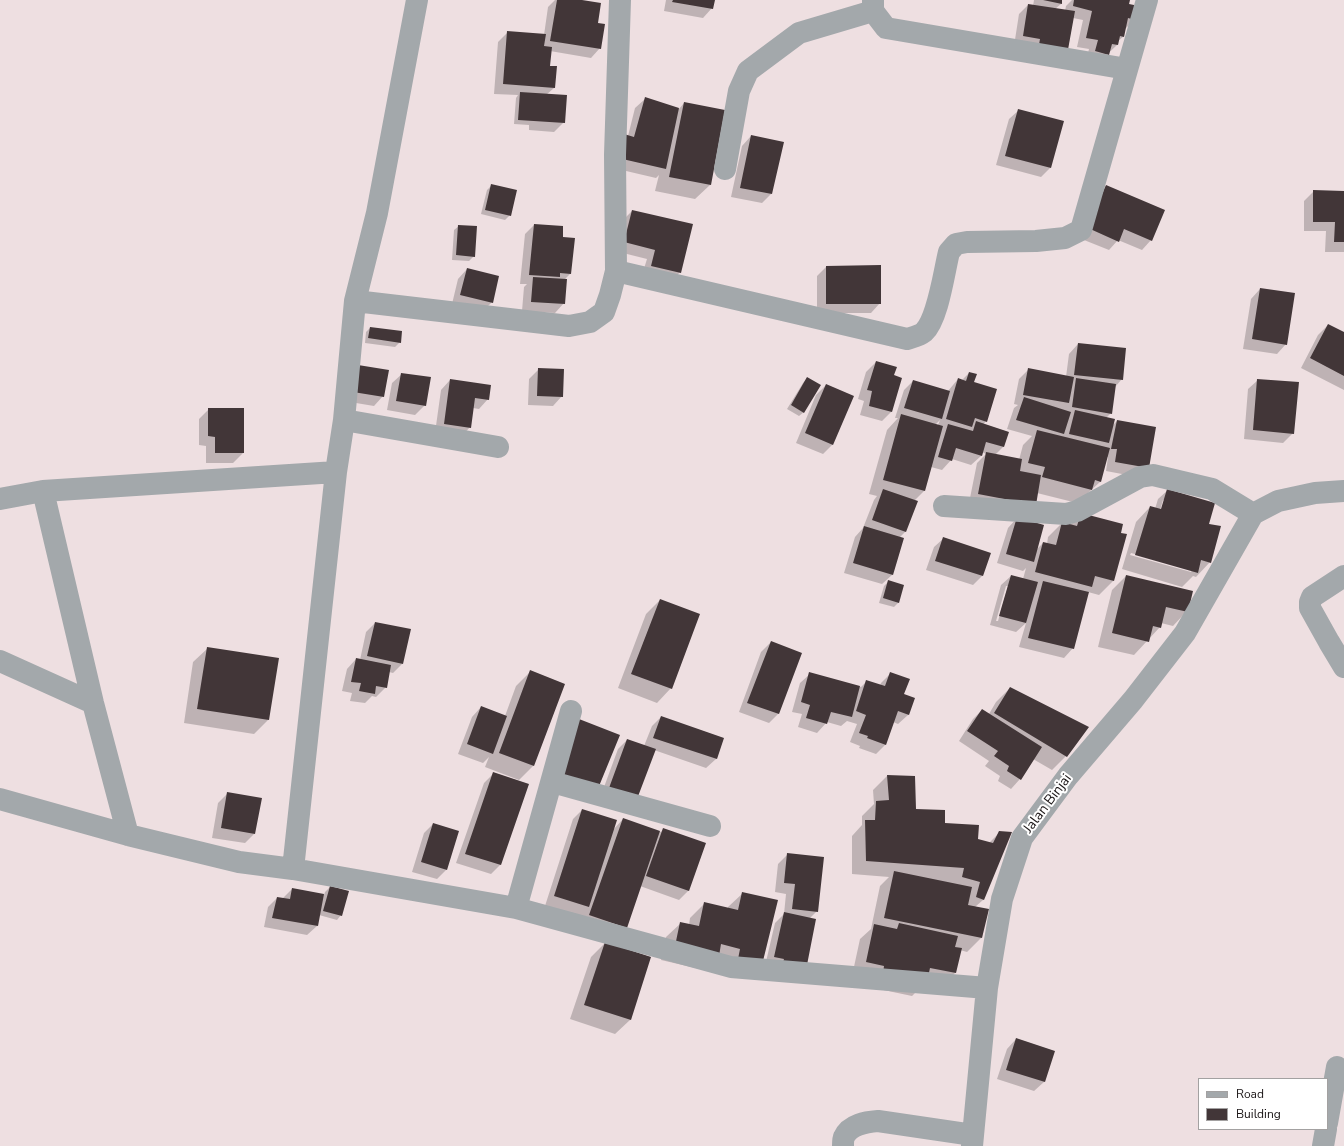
<!DOCTYPE html>
<html>
<head>
<meta charset="utf-8">
<style>
  body { margin:0 }
  #map { position:relative; width:1344px; height:1146px; overflow:hidden; background:#eedfe1; font-family:"Nunito Sans",sans-serif }
  canvas { display:block }
  .legend { position:absolute; left:1198px; top:1078px; width:130px; height:52px; box-sizing:border-box; background:#fff; border:1px solid #a3a1a1; margin:0; padding:5px 7px; list-style:none; font-size:12px; color:#191415 }
  .legend li { display:flex; align-items:center; gap:8px; height:20px }
  .legend b { width:20px; border:1px solid #a3a1a1 }
</style>
</head>
<body>
<div id="map">
<canvas width="1344" height="1146"></canvas>
<ul class="legend">
<li><b style="height:5px;background:#a3a8ab"></b>Road</li>
<li><b style="height:11px;background:#423638"></b>Building</li>
</ul>
</div>
<script>
const ctx = document.querySelector('canvas').getContext('2d');
ctx.lineJoin = 'round';
function fillPath(path, color) {
  ctx.fillStyle = color;
  ctx.fill(path, 'evenodd');
}
function stroke(path, color, width, dash) {
  ctx.strokeStyle = color;
  ctx.lineWidth = width;
  ctx.lineCap = dash ? 'butt' : 'round';
  ctx.setLineDash(dash || []);
  ctx.stroke(path);
}
function write(font, color, halo, rows, align = 'center') {
  ctx.font = font + ' "Nunito Sans",sans-serif';
  ctx.lineWidth = 4;
  ctx.setLineDash([]);
  ctx.textBaseline = 'middle';
  ctx.strokeStyle = halo;
  ctx.fillStyle = color;
  for (const [text, x, y, turn = 0] of rows) {
    ctx.save();
    ctx.translate(x, y);
    ctx.rotate((+turn || 0) * Math.PI / 180);
    ctx.textAlign = isNaN(turn) ? turn : align;
    if (halo) ctx.strokeText(text, 0, 0);
    ctx.fillText(text, 0, 0);
    ctx.restore();
  }
}
fillPath(new Path2D(`
  M555,0h21l20,24 4,24 -9,10 -41,-7 -1,16 5,21 -8,7 18,27 -10,10 -25,-2v-5l-15,-1 2,-26 2,-3 -24,-1 4,-52 10,-10 36,3 4,-28z
  M666,0h48l-2,8 -9,10 -39,-7z
  M1034,0h27v4l-6,5 10,2 1,-5 6,-6h57l-1,5 7,14 -10,10 -1,7 -7,6v3l-19,18 -12,-2 3,-12 -12,-2 6,-27 -10,-2 -6,36 -53,-8 5,-32 9,-9 5,1z
  M645,99l34,10 5,-6 26,82 -15,14 -40,-8 4,-16 -3,3 -47,-11 19,-31 7,-28z
  M1019,110l31,58 -9,9 -45,-12 13,-46z
  M751,136l20,58 -9,9 -31,-6 11,-51z
  M492,185l18,30 -5,5 -24,-6 6,-24z
  M1106,186l45,54 -9,10 -24,-10 -9,10 -30,-12 18,-43z
  M1314,191l30,1v60h-19l1,-21h-22v-30z
  M632,211l48,61 -9,10 -29,-7 5,-16 -32,-8 8,-31z
  M534,225l27,13 9,36 -6,6v23l-9,10 -33,-2 2,-24 3,-3h-7l5,-50z
  M459,226l15,30 -5,5 -17,-1 2,-30z
  M826,267l54,36 -9,10h-54v-37z
  M467,269l25,33 -10,10 -30,-8 6,-25z
  M1260,289l26,55 -9,10 -34,-5 8,-50z
  M1328,325l16,9v56l-43,-22 17,-33z
  M370,328l30,14 -5,5 -30,-4 1,-11z
  M1078,344l44,35 -7,8 -4,26 -5,5 6,8 5,-5 38,7 -17,49 -32,-6 2,-14h-1l-7,25 -23,21 -40,-10 -2,11 -66,-1 8,-40 9,-9 -4,-2 -1,4 -10,9 -19,-6 -10,11 -11,-3 -7,24 -10,10 -9,31 -6,6 -7,37 -10,9 -38,-11 11,-36 8,-9 11,-28 3,-4 -8,-2 18,-64 11,-12h-3l9,-28 9,-9 35,10 10,-12 4,1 7,-7 17,48 -3,4 25,7 -5,15 -8,8 24,5 4,-15 9,-9 -25,-7 7,-21 4,-3 -4,-1 5,-25 10,-10 37,8 3,-23zM940,420l-2,5h-3z
  M876,362l17,14 8,3 -10,33 -9,9 -22,-6 4,-14 -6,-2 8,-27z
  M539,369l23,27 -9,10 -25,-1 1,-26z
  M402,374l23,31 -10,10 -28,-5 5,-27z
  M349,376l34,20 -9,10 -30,-5z
  M807,378l-3,34 -5,4 -12,-7 16,-26z
  M450,380l38,19 -9,10 -6,-1 -3,19 -9,10 -26,-4 6,-43z
  M1258,380l35,53 -10,10 -39,-4 4,-50z
  M826,385l27,12 -21,48 -9,9 -27,-11 20,-48z
  M209,409h34v44l-10,10h-27v-17l-7,-1v-26z
  M1168,490l40,34 12,3 -10,35 -14,15 -3,-1 -11,11 -60,-18 14,-47 14,-15 5,2 3,-10zM1163,500h2l-4,14h-2zM1131,553l61,17 -1,2 -61,-17z
  M1081,514l32,67 -14,14 -11,-3 -15,56 -9,10 -45,-11 7,-24 -10,9 -26,-7 11,-40 10,-9 12,3 3,-11 -3,3 -26,-8 11,-35 9,-10 19,32 7,-7 4,1 1,-7 14,-14 8,2zM1006,586h2l-10,35h-2z
  M944,538l46,16 -8,22 -9,9 -47,-15 8,-23z
  M1126,576l61,35 -14,15 -12,-3 -1,4 -26,28 -36,-8 14,-57z
  M889,581l9,22 -4,4 -15,-4 5,-17z
  M660,600l11,88 -14,15 -39,-15 28,-74z
  M375,623l27,41 -9,9 -4,-1 -3,15 -10,10 -4,-1 -7,7 -15,-2 2,-8 -10,-2 5,-22 9,-10 4,1 6,-28z
  M771,642l7,72 -9,9 -30,-11 22,-60z
  M208,648l60,72 -14,14 -70,-11 9,-61z
  M530,672l3,94 -14,14 -34,-13 4,-10 -6,6 -25,-9 14,-37 9,-10 24,9 11,-30z
  M891,673l12,22 11,3 -6,17 -10,9 -5,-2 -8,23 -9,9 -17,-6 1,-2 -10,-4 7,-18 -10,-3 -6,5 -14,-4 -10,11 -19,-6 4,-13 -10,-2 8,-29 10,-9 51,13 6,-6 13,5 1,-3z
  M1010,688l56,68 -14,14 -19,-11 -13,20 -9,10 -13,-8 2,-5 -15,-10 4,-5 -30,-20 14,-22 9,-9 7,4 7,-12z
  M661,717l62,21 -7,21 -10,9 -52,-18 -54,48 18,-49 9,-9 17,6 8,-20z
  M494,773l34,12 -28,80 -9,9 -35,-11 28,-80z
  M887,776l27,1 1,33 62,30 12,3 11,-11 11,1 -28,67 -8,7 6,31 -14,14 -7,-2 -5,23 -14,14 -17,-3 -12,12 -43,-9 -17,-11 8,-37 11,-10 9,-43 9,-9 -37,-3v-38l10,-11v-9l12,-12 -1,-14z
  M228,793l26,41 -9,9 -33,-5 6,-35z
  M582,810l31,20 10,-11 38,13 3,-3 41,15 -17,47 -9,9 -39,-14 -14,41 -81,-21 28,-87z
  M433,824l13,46 -9,9 -25,-7 12,-39z
  M788,854l29,57 -7,7 -5,51 -40,-3 10,-43 9,-9 2,-20 -11,-2 3,-28z
  M330,887l11,28 -4,5 -18,-5 -2,11 -10,9 -43,-8 4,-20 9,-9 5,1 10,-10 32,6 1,-3z
  M743,893l19,71 -58,6 -43,-10 5,-23 15,-14 8,2 1,-7 14,-14 24,5v-2z
  M605,943l45,14 -20,63 -15,14 -45,-15 21,-62z
  M1016,1039l38,13 -10,30 -10,9 -37,-12 10,-30z`), '#0003');
fillPath(new Path2D(`
  M557,0h25l19,3 -3,20 7,1 -4,25 -51,-8z
  M673,0h42l-2,9 -41,-7z
  M1043,0h19v4z
  M1074,0h56l-1,4 10,2 -4,14 -7,-2 -4,19 -4,-1 -2,9 -6,-1 -3,11 -14,-4 3,-11 -12,-2 6,-27 -19,-5z
  M1028,4l47,7 -8,44 -29,-5 2,-11 -17,-3z
  M507,31l39,3 -2,12 8,1 -2,19h7l-2,22 -52,-4z
  M520,92l47,3 -2,28 -47,-3z
  M645,97l34,11 -13,61 -48,-11 6,-24 10,3z
  M684,102l41,8 -14,75 -42,-8z
  M1018,109l46,12 -13,47 -46,-12z
  M751,135l33,7 -12,52 -32,-6z
  M491,184l26,6 -6,26 -26,-6z
  M1106,185l59,25 -13,31 -28,-12 -5,13 -31,-14z
  M1313,190l31,1v51h-10l1,-20h-22z
  M632,210l61,14 -12,49 -30,-7 4,-16 -31,-8z
  M534,224l29,2v11l12,1 -4,36 -11,-1v4l-31,-2z
  M458,225l19,1 -2,31 -19,-2z
  M881,265v39h-55v-38z
  M467,268l32,8 -6,27 -33,-8z
  M533,277l34,2 -2,25 -34,-2z
  M1260,288l35,5 -8,52 -35,-6z
  M1328,324l16,8v44l-34,-18z
  M370,327l32,4 -1,12 -33,-5z
  M1078,343l48,5 -3,32 -49,-5z
  M876,361l21,6 -3,8 8,3 -10,34 -23,-6 3,-15 -5,-1z
  M358,365l31,5 -5,27 -31,-5z
  M538,368l26,1 -1,28 -26,-1z
  M1028,368l46,9 -5,26 -46,-8z
  M969,372l8,2 -3,8 23,7 -10,33 -12,-4 -3,9 -26,-8 12,-41 8,3z
  M401,373l30,4 -5,29 -30,-5z
  M807,377l14,8 -17,28 -13,-8z
  M1076,378l40,6 -4,30 -40,-7z
  M450,379l41,6 -2,15 -14,-2 -4,30 -27,-4z
  M1257,379l42,3 -5,52 -41,-4z
  M913,380l37,11 -8,28 -38,-11z
  M826,384l28,12 -21,49 -28,-12z
  M1024,397l47,15 -7,22 -48,-14z
  M208,408h36v45h-29v-16l-7,-1z
  M1075,410l40,9 -6,24 -40,-9z
  M901,414l42,12 -18,65 -42,-11z
  M1117,420l39,7 -7,41 -34,-6 2,-13h-6z
  M976,421l33,11 -5,15 -18,-5 -4,14 -26,-8 -4,13 -14,-4 10,-33 25,7z
  M1037,430l73,18 -9,34 -6,-2 -3,10 -50,-13 3,-10 -17,-4z
  M986,452l36,7 -2,12 21,4 -5,30 -58,-11z
  M883,489l35,12 -12,31 -34,-12z
  M1167,489l48,14 -6,21 12,2 -10,37 -10,-3 -3,13 -63,-18 15,-49 11,3z
  M1081,513l42,11 -2,9 6,1 -13,47 -19,-5 -3,11 -57,-15 8,-30 13,3 6,-23 15,4z
  M1017,517l27,8 -10,37 -28,-8z
  M864,526l40,12 -11,37 -40,-12z
  M943,537l48,16 -8,23 -48,-15z
  M1011,575l27,7 -12,41 -27,-7z
  M1126,575l67,16 -5,21 -22,-5 -5,21 -8,-2 -4,16 -37,-9z
  M888,580l16,5 -5,18 -16,-5z
  M1043,581l46,11 -15,57 -46,-11z
  M660,599l40,15 -28,75 -41,-15z
  M375,622l36,7 -8,35 -36,-8z
  M771,641l31,12 -23,61 -32,-11z
  M207,647l72,11 -10,62 -72,-11z
  M356,658l35,7 -4,23 -11,-2 -1,8 -16,-3 2,-8 -10,-1z
  M530,670l35,14 -31,82 -35,-13z
  M809,672l51,14 -8,31 -21,-5 -4,12 -21,-6 4,-13 -9,-3z
  M890,672l20,7 -6,15 11,4 -6,17 -11,-4 -12,34 -19,-7 1,-2 -9,-3 7,-18 -10,-4 10,-31 19,6z
  M1010,687l79,40 -22,30 -73,-44z
  M481,706l26,10 -14,38 -26,-10z
  M982,709l60,38 -21,33 -14,-9 2,-5 -15,-10 4,-5 -31,-20z
  M661,716l63,22 -7,21 -64,-21z
  M579,719l41,16 -23,56 -40,-16z
  M627,739l29,10 -19,50 -28,-11z
  M493,772l36,12 -28,81 -36,-11z
  M887,775l28,1 1,33 29,1v13l34,2 -1,14 15,4 6,-12 13,1 -28,68 -8,-3 4,-15 -18,-5 2,-9 -98,-7 -1,-41h10l1,-19 13,-1z
  M227,792l35,6 -7,36 -34,-6z
  M582,809l35,11 -28,87 -35,-11z
  M623,818l37,13 -33,97 -38,-13z
  M433,823l26,8 -12,39 -26,-8z
  M663,828l43,15 -17,48 -43,-15z
  M787,853l37,4 -6,55 -26,-3 3,-25 -11,-1z
  M894,871l78,16 -4,18 21,4 -7,29 -98,-20z
  M330,886l19,5 -7,25 -19,-5z
  M292,888l32,6 -6,32 -46,-8 5,-21 13,2z
  M742,892l36,8 -16,65 -24,-6 2,-10 -19,-5 -2,12 -44,-10 5,-24 19,4 5,-24 34,8z
  M784,912l32,7 -10,51 -24,-5 2,-6 -10,-2z
  M899,923l59,13 -3,11 7,1 -6,25 -26,-5 -3,14 -44,-9 1,-7 -18,-4 8,-38 23,5z
  M605,942l46,15 -20,63 -47,-15z
  M1016,1038l39,13 -10,31 -39,-12z`), '#423638');
stroke(new Path2D(`
  M873,0v11l13,17 241,41
  M725,169l14,-78 9,-20 51,-38 74,-22
  M616,271l291,68c6,-2 12,-3 17,-7 14,-13 20,-60 25,-80l7,-8 11,-2 69,-1 29,-3 16,-8 66,-230
  M355,301l214,25 21,-4 14,-10 6,-17 6,-24 -1,-116 5,-155
  M344,420l154,27
  M43,491l50,212 35,132
  M0,499l43,-8 293,-19
  M944,506l122,8 11,-3 63,-34 13,-2 59,14 41,25
  M1253,514l25,-13 37,-8 29,-2
  M1344,576l-32,21 -2,5v6l19,34 15,25
  M0,661l93,42
  M552,782l158,44
  M0,799l128,36 111,27 54,7 223,39 215,59 256,21
  M293,869l43,-397 8,-52 11,-119 22,-88 40,-213
  M516,908l55,-197
  M1327,1123l10,-56
  M843,1146c0,-3 0,-7 1,-9 6,-13 22,-15 34,-16l95,14
  M972,1146l15,-158 15,-89 20,-61 46,-62 65,-76 52,-67 68,-119
  M1323,1146l3,-17`), '#a3a8ab', 22);
write('14px', '#191415', '#fff', [
  ["Jalan Binjai",1048,804,-53]
]);
</script>
</body>
</html>
